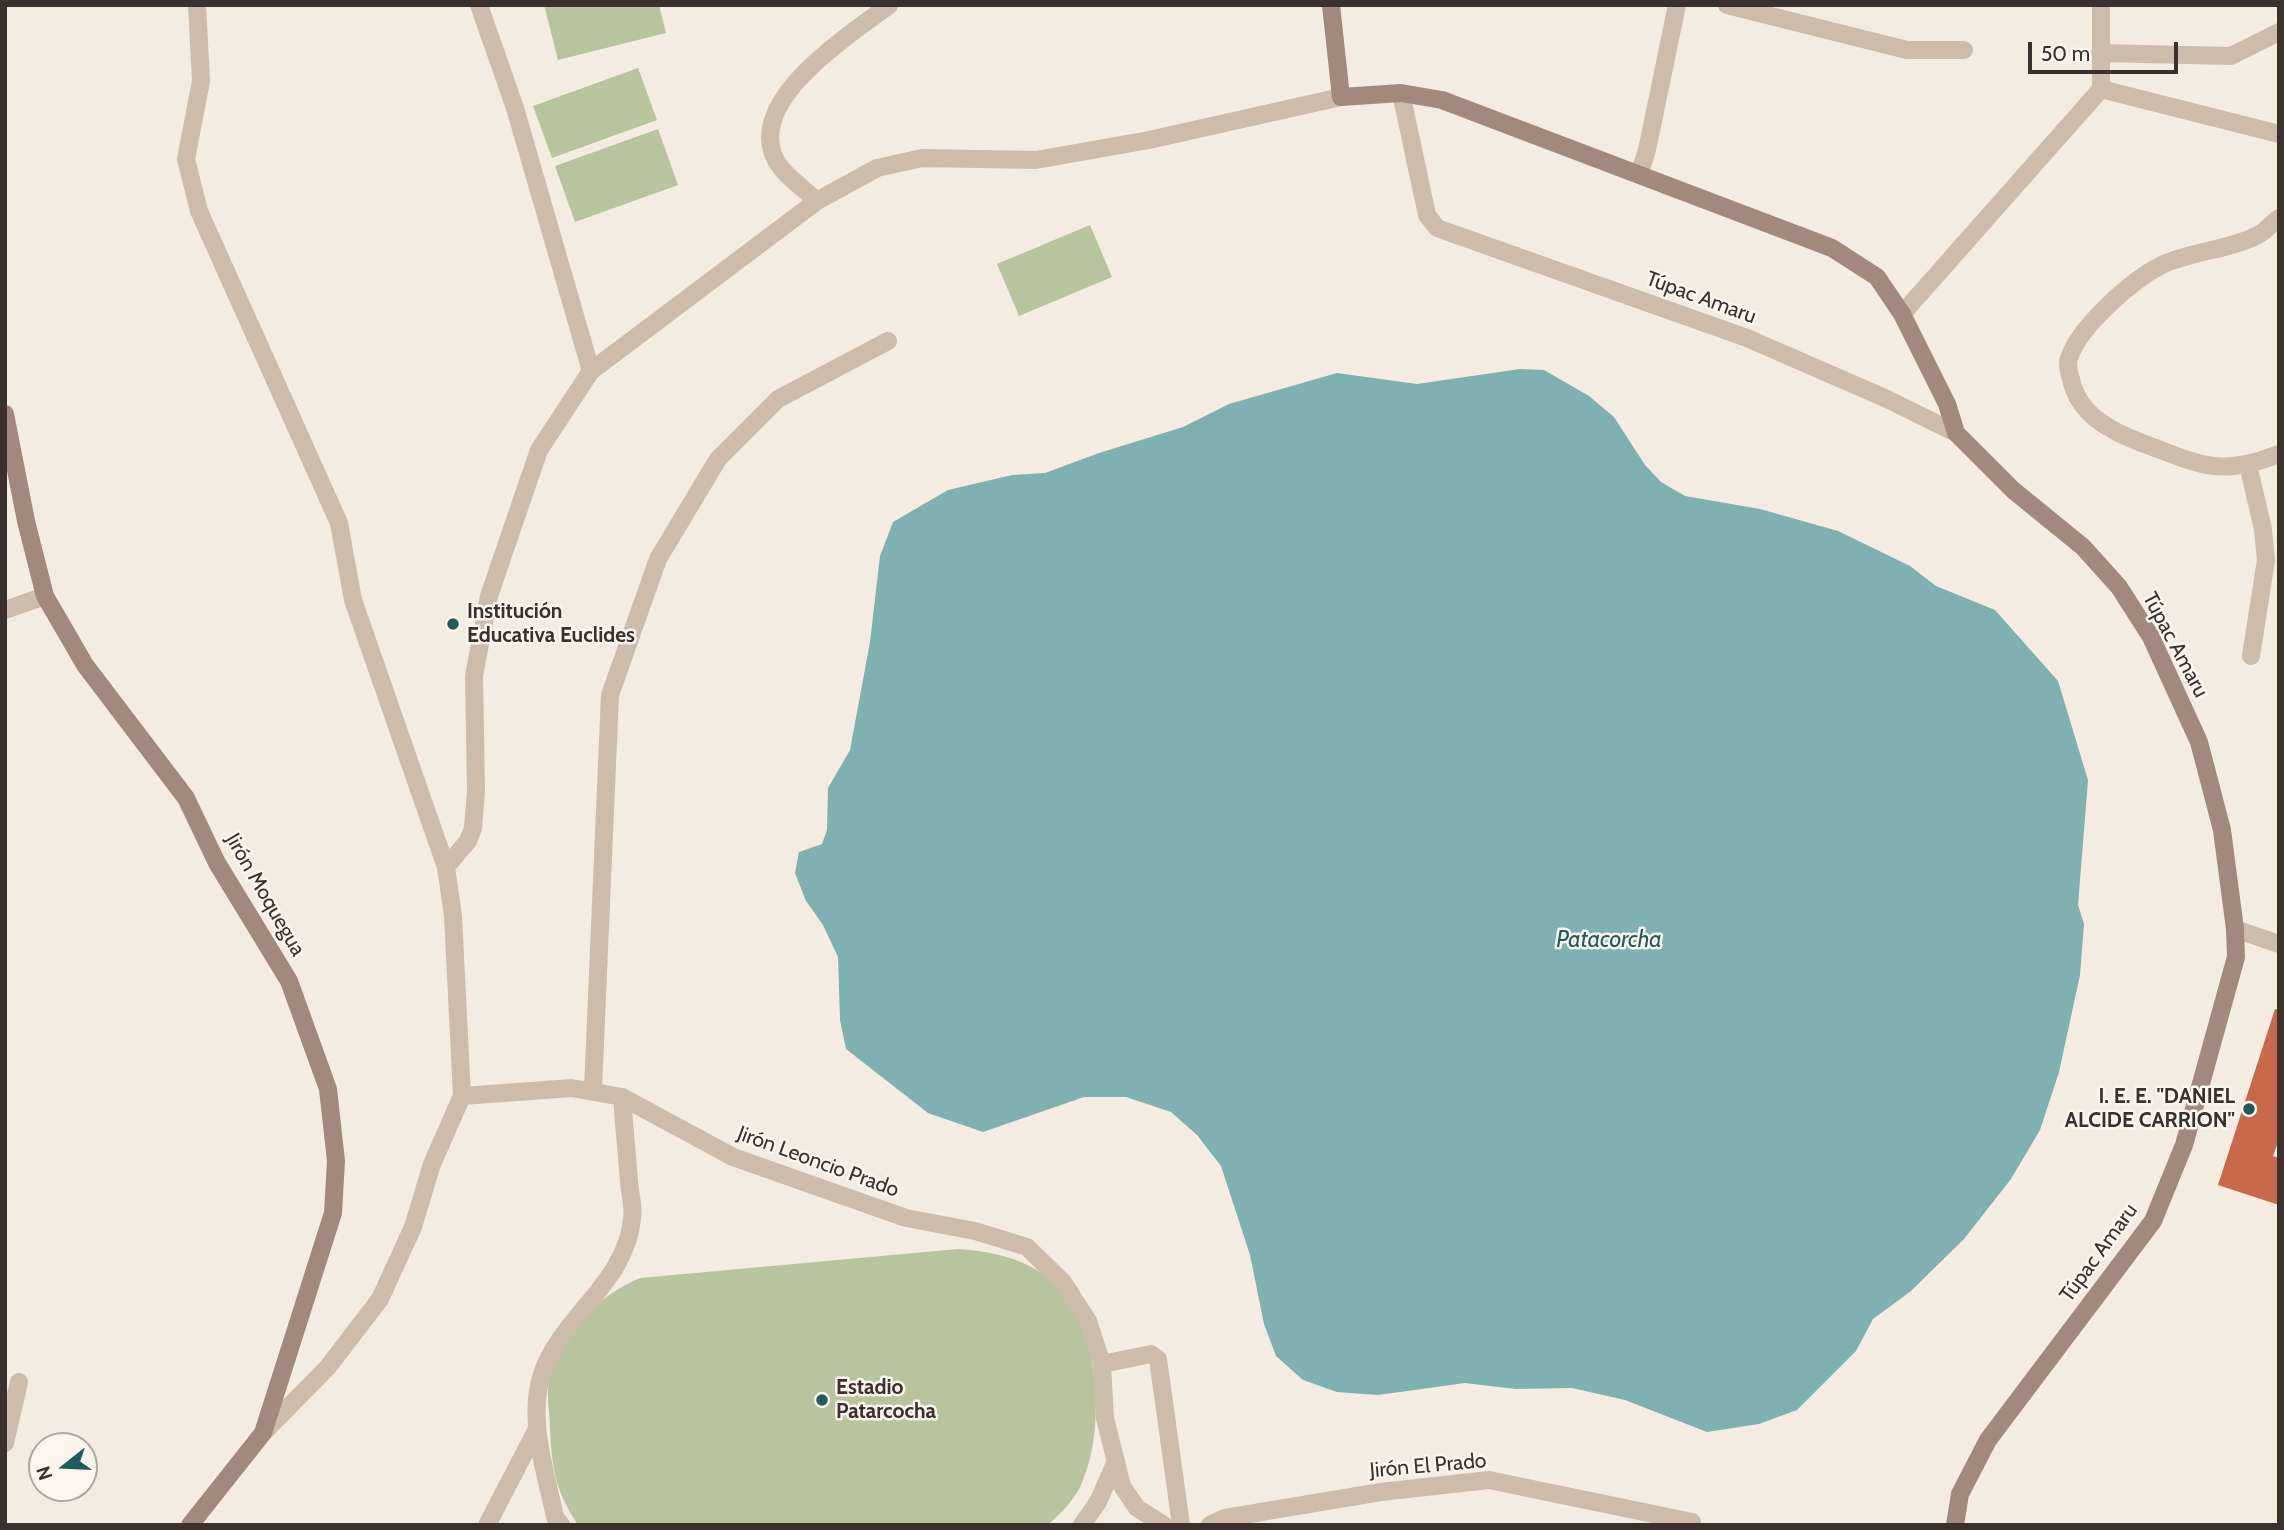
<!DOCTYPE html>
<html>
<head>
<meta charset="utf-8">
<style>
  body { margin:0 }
  #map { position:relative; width:2284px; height:1530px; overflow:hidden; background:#f4ebe1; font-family:Cabin,sans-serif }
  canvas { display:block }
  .frame { position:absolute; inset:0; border:7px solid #3b302b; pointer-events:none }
  .north { position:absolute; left:28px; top:1432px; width:70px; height:70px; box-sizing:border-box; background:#fbf5ee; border:2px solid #aea6a0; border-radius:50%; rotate:252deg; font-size:19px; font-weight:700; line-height:28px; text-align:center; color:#3b302b }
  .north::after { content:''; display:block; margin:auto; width:24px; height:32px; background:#1f5a5e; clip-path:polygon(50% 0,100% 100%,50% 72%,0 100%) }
  .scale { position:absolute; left:2028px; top:42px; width:150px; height:32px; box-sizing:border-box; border:4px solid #3b302b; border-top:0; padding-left:9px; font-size:21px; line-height:24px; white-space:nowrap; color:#3b302b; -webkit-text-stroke:5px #fbf5ee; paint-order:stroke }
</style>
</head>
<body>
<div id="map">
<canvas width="2284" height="1530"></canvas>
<div class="frame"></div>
<div class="north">N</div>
<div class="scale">50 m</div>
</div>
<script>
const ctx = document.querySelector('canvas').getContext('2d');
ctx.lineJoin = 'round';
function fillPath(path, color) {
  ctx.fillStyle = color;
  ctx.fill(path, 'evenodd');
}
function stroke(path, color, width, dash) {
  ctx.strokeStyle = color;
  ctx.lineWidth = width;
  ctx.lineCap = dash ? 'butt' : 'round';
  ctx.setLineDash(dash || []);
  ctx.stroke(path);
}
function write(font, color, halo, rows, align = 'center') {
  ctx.font = font + ' Cabin,sans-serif';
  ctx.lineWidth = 5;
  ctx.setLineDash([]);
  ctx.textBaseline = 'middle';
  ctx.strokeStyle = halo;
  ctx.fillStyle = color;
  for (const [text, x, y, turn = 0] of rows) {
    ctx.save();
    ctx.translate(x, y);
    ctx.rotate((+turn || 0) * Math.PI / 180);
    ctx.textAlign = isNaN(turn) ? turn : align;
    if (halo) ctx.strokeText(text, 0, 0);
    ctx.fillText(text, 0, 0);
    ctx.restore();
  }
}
fillPath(new Path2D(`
  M544,5h115l7,28 -108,27z
  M638,68l19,52 -105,38 -19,-52z
  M658,129l20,56 -103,37 -20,-56z
  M1090,225l22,52 -93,39 -22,-52z
  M958,1249c33,2 64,9 91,29 52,39 59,156 30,211 -7,13 -20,27 -32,36h-469c-23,-35 -26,-56 -28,-97 0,-15 -4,-34 -1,-49 7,-46 50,-83 91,-101z`), '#b8c4a0');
fillPath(new Path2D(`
  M1520,369l24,1 45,26 25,21 31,48 16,17 24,14 75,13 78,22 72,35 26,20 59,24 63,71 30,99 -10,125 6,19 -4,51 -21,97 -19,58 -29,49 -47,60 -53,52 -38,28 -17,32 -59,59 -38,14 -52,8 -82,-32 -53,-12 -56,1 -51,-6 -87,12 -41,-3 -34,-12 -27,-24 -12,-32 -14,-69 -29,-89 -24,-31 -26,-23 -45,-15h-42l-101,35 -55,-19 -82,-64 -6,-29 -2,-63 -15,-32 -17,-24 -11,-28 4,-21 23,-8 5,-14 1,-42 22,-38 20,-108 10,-86 13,-34 55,-32 64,-15 33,-2 54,-20 84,-26 46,-23 108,-31 80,11z`), '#7fb0b2');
fillPath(new Path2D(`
  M2275,1009l4,1v130l-6,16 6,2v47l-61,-20z`), '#c8694b');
stroke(new Path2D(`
  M197,5l4,76 -15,78 13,52 140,312 14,77 93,267
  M479,5l36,103 76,263
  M1727,5l180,45h57
  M2100,53l131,3 48,-24
  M2101,89l178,45
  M1401,93l26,122 10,13 310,110 140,61 69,34
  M1639,175l8,-25 30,-145
  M817,201c-15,-14 -37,-28 -44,-47 -21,-58 77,-119 116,-149
  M2279,218c-7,5 -13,13 -21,17 -29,15 -66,16 -96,30 -29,14 -83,62 -93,93 -2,6 0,15 2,21 7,35 39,52 71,64 58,21 75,35 137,11
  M1902,314l199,-225v-84
  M2248,465l15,64 3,31 -15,96
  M5,610l40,-14
  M2235,929l44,15
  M593,1089l17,-394 48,-136 60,-100 60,-60 110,-58
  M462,1096l110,-8 50,9 111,60 173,61 69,13 52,16 36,35 25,39 14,43 3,54 17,68 15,22 27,17
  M1102,1364l49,-10 7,5 23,166
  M263,1433l65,-66 52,-68 33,-72 19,-63 30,-68 -9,-180 -7,-49 22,-26 5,-13 3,-37 -2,-115 15,-80 50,-146 52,-79 226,-170 60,-33 45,-10 114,2 113,-20 192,-43
  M5,1443l14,-61
  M487,1525l50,-96
  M561,1525l-6,-8c-9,-45 -28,-97 -13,-143 19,-57 84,-91 90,-155 2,-11 -2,-25 -3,-37 -2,-28 -5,-57 -7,-85
  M1082,1525l16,-23 18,-41
  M1210,1525l15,-7 156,-26 108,-12 203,42`), '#cdbbac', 18);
stroke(new Path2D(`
  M1331,5l10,92 60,-4 41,7 390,148 45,29 25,37 45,90 9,29 57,57 70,57 36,40 32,50 48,105 23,88 13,99 1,28 -52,188 -31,76 -165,219 -28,54 -5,31
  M5,414l21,107 19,75 40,69 101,133 31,65 72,118 39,108 8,72 -3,52 -70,220 -73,92`), '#a18a7d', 18);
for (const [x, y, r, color] of [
  [453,624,7,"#1f5a5e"],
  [2249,1109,7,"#1f5a5e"],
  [822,1400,7,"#1f5a5e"]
]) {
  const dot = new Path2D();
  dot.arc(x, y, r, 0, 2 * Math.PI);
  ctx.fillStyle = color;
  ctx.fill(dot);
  stroke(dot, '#fbf5ee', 2.5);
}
write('21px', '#3b302b', '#fbf5ee', [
  ["Túpac Amaru",1701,298,20],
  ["Túpac Amaru",2175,645,62],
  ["Jirón Moquegua",265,895,60],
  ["Jirón Leoncio Prado",818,1162,20],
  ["Túpac Amaru",2099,1253,-54],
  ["Jirón El Prado",1428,1466,-5]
]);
write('bold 21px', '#3b302b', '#fbf5ee', [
  ["Institución",467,612],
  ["Educativa Euclides",467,636],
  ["I. E. E. \"DANIEL",2235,1097,"right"],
  ["ALCIDE CARRION\"",2235,1121,"right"],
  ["Estadio",836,1388],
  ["Patarcocha",836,1412]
], 'left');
write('italic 23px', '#1f5a5e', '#fbf5ee', [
  ["Patacorcha",1609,940]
]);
</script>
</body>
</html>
